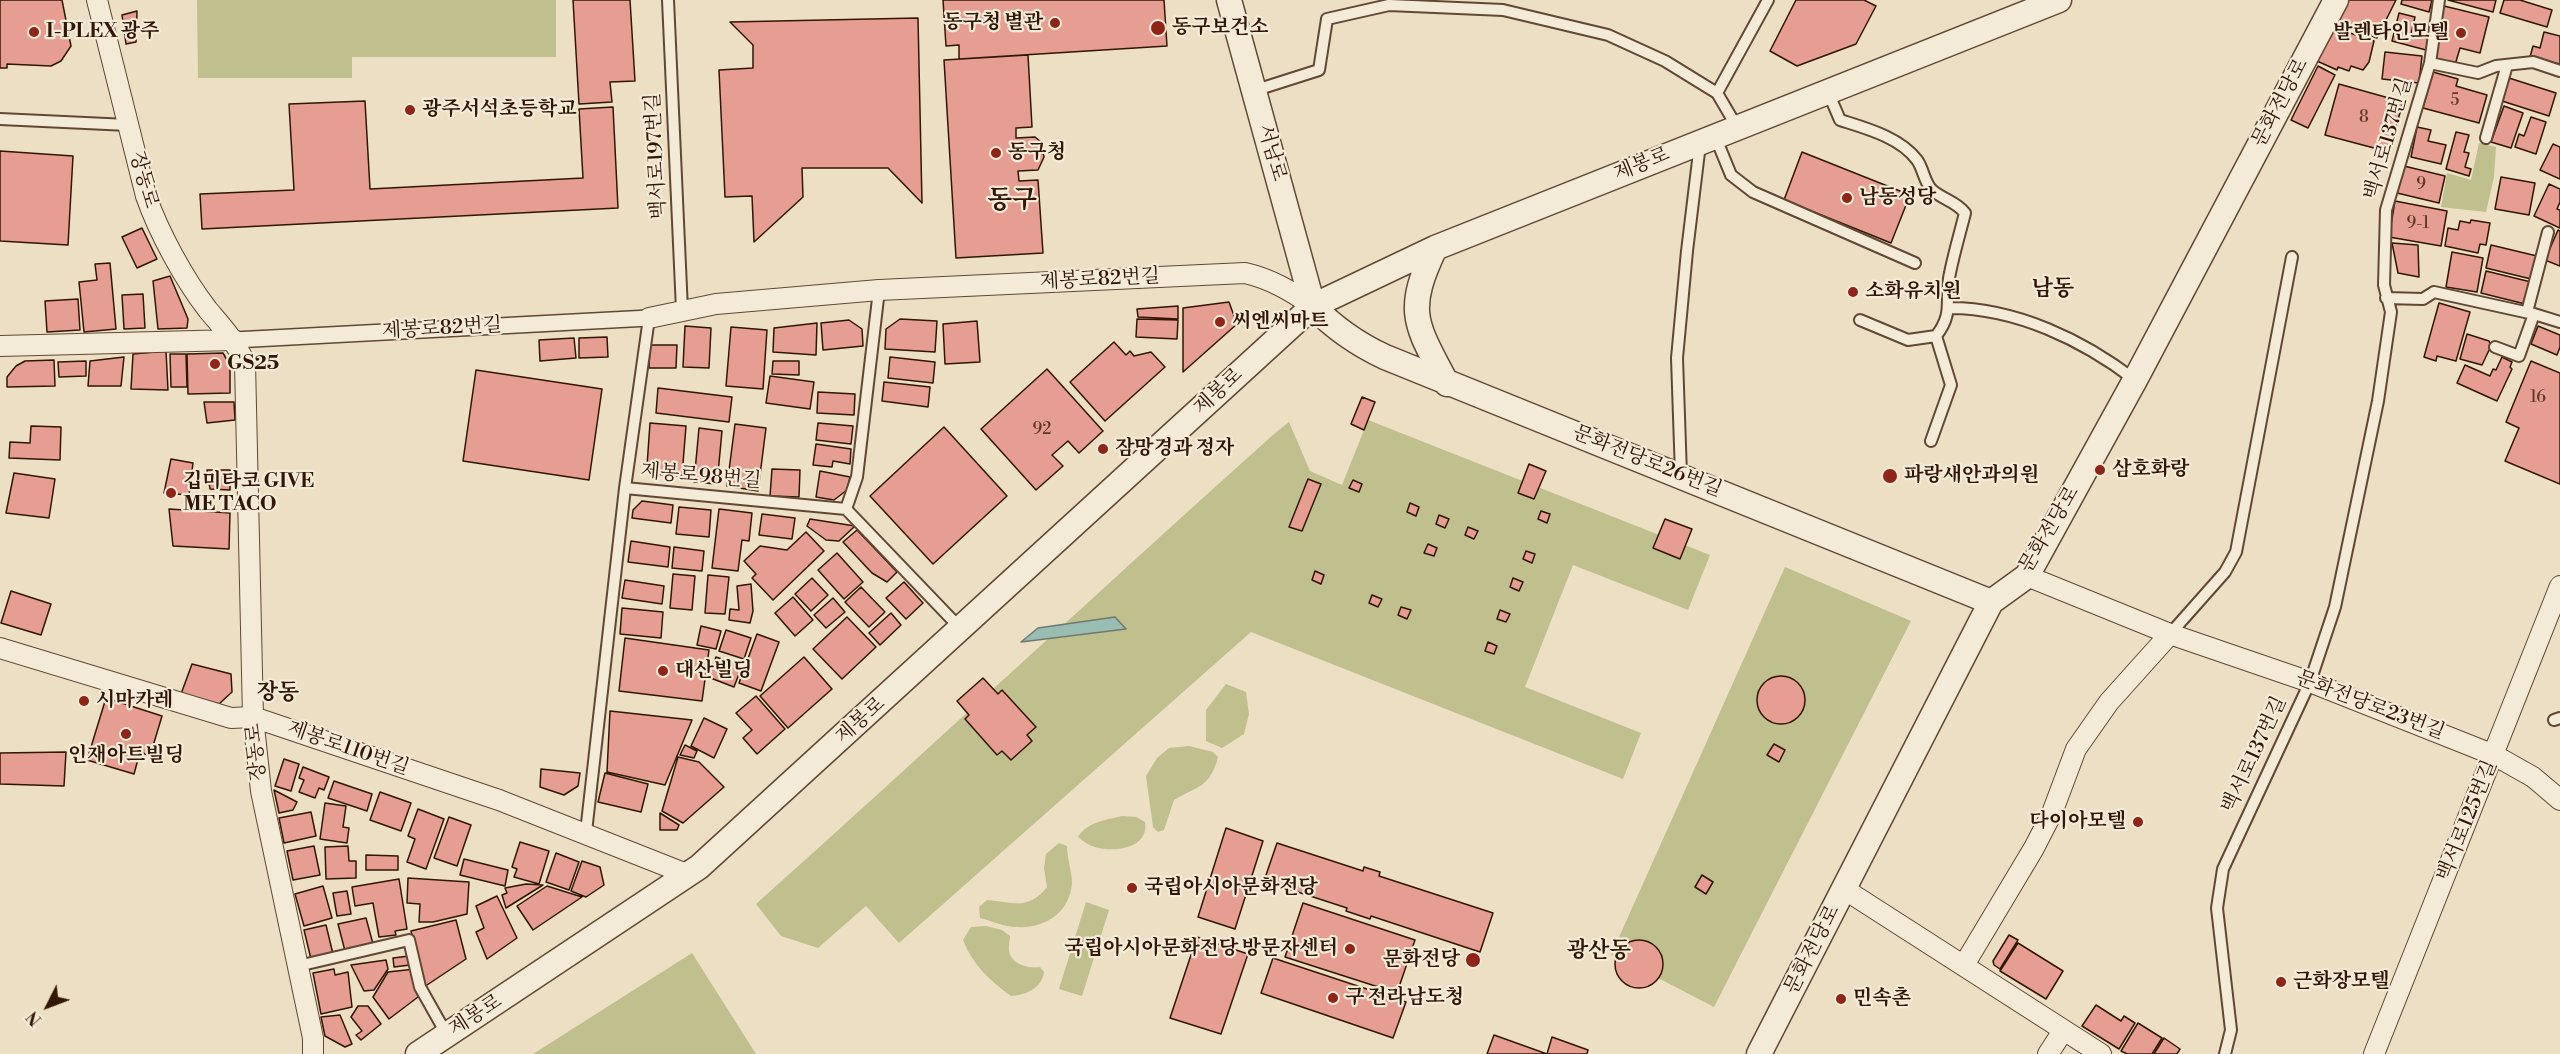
<!DOCTYPE html>
<html>
<head>
<meta charset="utf-8">
<style>
  body { margin:0 }
  #map { position:relative; width:2560px; height:1054px; overflow:hidden; background:#eddfc3; font-family:"Libre Bodoni",serif }
  canvas { display:block }
  .north { position:absolute; left:18px; top:976px; width:60px; height:60px; -webkit-text-stroke:4px #f3ead8; paint-order:stroke; rotate:228deg; font-size:16px; font-weight:700; line-height:24px; text-align:center; color:#311604 }
  .north::after { content:''; display:block; margin:auto; width:21px; height:27px; background:#311604; clip-path:polygon(50% 0,100% 100%,50% 72%,0 100%) }
</style>
</head>
<body>
<div id="map">
<canvas width="2560" height="1054"></canvas>
<div class="north">N</div>
</div>
<script>
const ctx = document.querySelector('canvas').getContext('2d');
ctx.lineJoin = 'round';
function fillPath(path, color) {
  ctx.fillStyle = color;
  ctx.fill(path, 'evenodd');
}
function stroke(path, color, width, dash) {
  ctx.strokeStyle = color;
  ctx.lineWidth = width;
  ctx.lineCap = dash ? 'butt' : 'round';
  ctx.setLineDash(dash || []);
  ctx.stroke(path);
}
function write(font, color, halo, rows, align = 'center') {
  ctx.font = font + ' "Libre Bodoni","Noto Serif KR",serif';
  ctx.lineWidth = 4.5;
  ctx.setLineDash([]);
  ctx.textBaseline = 'middle';
  ctx.strokeStyle = halo;
  ctx.fillStyle = color;
  for (const [text, x, y, turn = 0] of rows) {
    ctx.save();
    ctx.translate(x, y);
    ctx.rotate((+turn || 0) * Math.PI / 180);
    ctx.textAlign = isNaN(turn) ? turn : align;
    if (halo) ctx.strokeText(text, 0, 0);
    ctx.fillText(text, 0, 0);
    ctx.restore();
  }
}
fillPath(new Path2D(`
  M197,0h359v57h-204v21h-154z
  M2479,143l17,4 -2,30 -8,35 -45,-5 6,-34 24,7z
  M1368,420l342,135 -22,55 -115,-45 -48,122 116,46 -18,46 -372,-147 -352,311 -33,-37 -48,42 -37,-12 -25,-32c174,-156 344,-314 518,-470l15,-12 21,49 32,14z
  M1785,567l126,54 -197,386 -56,-29c7,-14 5,-25 -7,-35 -15,-5 -29,-1 -35,15l-5,-3z
  M1226,684l20,8 3,22 -5,20 -22,14 -16,-7v-31z
  M1189,746l24,6 5,5c-8,31 -21,29 -44,43l-10,30 -6,2 -5,-5 -7,-51 11,-18 12,-10z
  M1122,816l14,1 9,5c4,25 -27,30 -46,26 -8,-1 -15,-6 -21,-11 9,-15 28,-17 44,-21z
  M1059,843l8,3c0,12 5,26 5,37 -2,30 -28,46 -56,44 -11,0 -24,-6 -36,-9l-1,-11 8,-7c27,2 41,11 60,-13l-3,-19 2,-14z
  M1086,902l23,8 -27,86 -23,-7z
  M986,926l16,4 8,6c0,3 -1,6 -1,10 -2,17 18,23 31,21l4,5c-2,16 -18,23 -33,24 -21,-15 -39,-32 -48,-56l8,-13z
  M692,953l64,101h-223z`), '#c0bf8e');
const water = new Path2D(`
  M1115,617l11,12 -105,13 17,-14z`);
fillPath(water, '#99bdb3');
stroke(water, '#6f7a6d', 1.5);
const building = new Path2D(`
  M0,0h62l9,46 -10,15 -10,5 -44,-2v4h-7z
  M573,0h57l5,81 -25,1 2,20 -33,2z
  M943,0h221l3,46 -208,13v-14l-13,1z
  M1796,0h68l12,6 -20,38 -59,22 -27,-15z
  M2347,0h49l-19,38 -43,-16z
  M2402,0h30l-3,12 -28,-8z
  M2448,0h48l-3,12z
  M2504,0h16l32,10 -5,17 -47,-14z
  M2444,6l45,11 -9,36 -20,-5 -5,17 -24,-6z
  M137,11l-1,31 -10,2 -4,-29z
  M2399,13l16,4 -4,17 18,5 -3,11 -34,-9z
  M918,18l4,185 -34,-35h-86l1,29 -49,45 -2,-46 -27,1 -6,-127 34,-2v-23l-23,-23z
  M2335,28l39,13 -5,21 -6,8 -12,-4 -2,5 -11,-4 -1,3 -20,-9z
  M2544,32l16,4v28l-30,-7 3,-11 7,2z
  M2385,52l37,4 -3,27 -37,-4z
  M1028,55l4,72 -16,1v10l19,-1 6,5 3,15 -6,13 -20,1 1,10 19,-1 5,73 -87,5 -12,-198z
  M2318,66l17,9 -27,53 -17,-8z
  M2433,72l25,7 -2,7 31,9 -8,28 -56,-15z
  M2509,78l47,15 -7,23 -47,-15z
  M2339,84l64,18 -14,50 -64,-17z
  M365,101l5,88 213,-11 -4,-69 34,-2 5,101 -416,21 -2,-35 94,-4 -5,-86z
  M2504,106l19,7 -12,35 -20,-6z
  M2531,117l15,5 -10,32 -21,-7 4,-13 5,2z
  M2417,127l14,3 -3,11 18,4 -5,19 -30,-7z
  M2456,132l13,3 -5,17 5,1 -4,14 6,2 -2,7 -23,-7z
  M2553,144l7,3v32l-20,-9z
  M0,151l73,5 -5,89 -68,-4z
  M1802,152l108,43 -19,48 -107,-43z
  M2404,166l41,10 -6,27 -42,-10z
  M2501,177l34,6 -6,32 -34,-6z
  M2549,184l11,5v13l-3,7 3,1v18l-26,-12z
  M2395,201l52,10 -6,35 -52,-9z
  M2471,220l19,3 -4,22 -6,-1 -2,9 -33,-7 3,-18 10,2 2,-9 10,2z
  M142,228l15,31 -20,9 -15,-31z
  M2558,230l2,1v35l-15,-6z
  M2392,243l26,2 1,32 -21,-4z
  M2491,245l46,11 -6,23 -45,-11z
  M2452,252l31,6 -6,34 -31,-5z
  M110,263l6,66 -32,3 -5,-50 18,-2 -2,-16z
  M2486,271l45,11 -6,22 -44,-11z
  M170,276l18,43 -1,9 -29,1 -5,-48z
  M143,294l2,34 -21,1 -2,-34z
  M78,299l2,31 -33,2 -2,-31z
  M1229,302l8,22 -54,48v-64z
  M2439,303l31,9 -14,49 -19,-5 -1,5 -12,-4z
  M1178,306v13l-40,-2 -1,-8z
  M900,319l37,2 -2,31 -50,-3 1,-20z
  M1137,319l41,1 -1,19 -41,-2z
  M849,320l13,9 1,17 -40,4 -2,-27z
  M977,321l3,41 -35,2 -2,-40z
  M817,323l-1,32 -43,-3 1,-24z
  M685,326l26,2 -2,40 -26,-1z
  M2538,326l22,9v12l-3,8 -26,-11z
  M731,327l36,3 -4,59 -37,-3z
  M2467,334l22,7 2,5 -9,19 -22,-6z
  M607,337l1,20 -29,1v-20z
  M574,338l2,20 -36,3 -1,-21z
  M1114,342l12,13 4,-4 4,5 17,-4 14,15 -60,54 -35,-39z
  M650,345h27l-1,23h-27z
  M166,351l2,39 -37,-1 2,-35z
  M223,353l7,12v28l-42,1 -1,-40z
  M170,354h16l1,33h-16z
  M124,357l-3,29h-33l2,-25z
  M890,357l45,5 -2,21 -45,-5z
  M2502,357l10,5 -2,5 2,2 -15,32 -40,-18 8,-18 25,11 3,-7 3,1z
  M54,360l1,26 -48,1v-10l9,-11 9,-5z
  M86,361v15l-27,1 -1,-15z
  M773,361h26v14l-27,-1z
  M2531,361l29,12v111l-55,-23 14,-33 -13,-6z
  M1047,369l56,62 -24,22 -11,-12 -16,14 11,11 -27,24 -55,-61z
  M476,370l126,19 -13,91 -126,-19z
  M770,376l44,6 -4,27 -44,-6z
  M884,382l46,5 -2,20 -46,-6z
  M658,388l74,9 -3,25 -73,-9z
  M818,392l37,2 -1,21 -37,-2z
  M1362,397l13,5 -11,28 -13,-6z
  M204,402h30l1,18 -28,3z
  M650,423l36,3 -4,50 -30,-2 -5,-8z
  M818,423l35,3 -2,18 -35,-4z
  M735,424l31,4 -8,63 -31,-5z
  M31,426l30,1 -1,33 -51,-2 1,-16 20,1z
  M944,427l63,69 -74,68 -63,-68z
  M699,428l23,3 -5,53 -23,-2z
  M816,444l35,5 -1,15 -17,-3 -1,6 -19,-2z
  M171,459l22,4 -4,32 -25,-2z
  M1529,464l17,7 -12,28 -16,-6z
  M772,469l28,1 -1,27 -29,-1z
  M207,470h23v20l-20,-1z
  M820,471l30,6 -3,13 -13,10 -18,-3z
  M14,473l41,6 -6,39 -43,-5z
  M1308,479l13,5 -19,47 -13,-4z
  M1353,480l9,4 -3,8 -10,-4z
  M642,501l31,4 -2,18 -39,-5 1,-8z
  M1410,503l9,4 -3,9 -9,-4z
  M679,507l32,3 -2,27 -33,-3z
  M169,509l61,4 -1,36 -56,-3z
  M719,509l33,4 -3,28 -7,-1 -4,31 -26,-3z
  M1541,511l9,3 -3,9 -9,-4z
  M762,514l33,4 -3,21 -33,-4z
  M1439,515l10,4 -4,9 -9,-4z
  M810,519l45,7 -16,15 -13,-1 -19,-14z
  M1665,519l27,10 -12,30 -27,-11z
  M1468,527l10,4 -4,8 -9,-4z
  M857,530l40,42 -10,10 -15,-9 -29,-31z
  M806,532l18,19 -51,49 -21,-22 4,-4 -12,-13 16,-15 27,4z
  M631,541l39,6 -2,20 -40,-5z
  M1428,544l9,4 -3,8 -10,-3z
  M674,547l30,4 -2,20 -30,-3z
  M1526,551l9,3 -3,9 -9,-4z
  M837,553l26,29 -19,17 -26,-29z
  M1315,571l9,4 -3,9 -9,-4z
  M673,574l22,2 -3,34 -22,-2z
  M708,575l21,2 -4,37 -20,-1z
  M812,578l16,17 -17,16 -16,-17z
  M1513,578l10,4 -4,9 -9,-4z
  M625,580l39,6 -2,18 -40,-6z
  M904,582l19,21 -17,16 -20,-21z
  M751,584l2,27 -3,12 -21,-3 1,-11 9,1 -2,-24z
  M861,587l24,25 -16,15 -24,-25z
  M11,591l40,13 -10,31 -40,-12z
  M1372,595l10,4 -4,8 -9,-4z
  M793,597l20,23 -18,16 -20,-23z
  M833,598l12,14 -19,16 -12,-13z
  M1401,607l10,3 -4,9 -9,-4z
  M622,608l41,4 -2,26 -41,-4z
  M1500,610l10,4 -4,8 -9,-3z
  M891,613l10,12 -21,20 -11,-12z
  M847,617l29,30 -34,32 -29,-30z
  M701,626l20,5 -5,18 -19,-4z
  M726,630l25,8 -7,21 -25,-8z
  M757,634l22,8 -18,49 -22,-8z
  M625,638l84,12 -7,51 -83,-10z
  M1488,642l9,4 -3,8 -9,-3z
  M716,657l26,9 -8,21 -26,-10z
  M804,657l28,32 -44,39 -28,-32z
  M192,664l39,10 1,18 -13,12 -38,-10z
  M1757 700a24 24 0 1 1 48 0a24 24 0 1 1-48 0Z
  M983,678l15,16 4,-4 34,37 -9,8 5,6 -21,19 -9,-9 -5,4 -32,-36 4,-4 -12,-14z
  M756,696l29,33 -28,25 -14,-16 9,-8 -16,-17z
  M106,698l56,18 -12,40 -10,-4 -6,22 -47,-14z
  M610,711l82,9 -27,65 -58,-13z
  M704,718l23,11 -13,29 -23,-12z
  M1774,744l11,6 -6,12 -12,-7z
  M685,745l12,6 -3,7 -14,-3z
  M66,752l-2,34 -64,-2v-31z
  M678,757l21,5 25,25 -41,36 -21,-12z
  M284,759l15,5 -8,27 -16,-5z
  M303,767l26,10 -5,13 -5,-2 -4,10 -16,-6 5,-12 -5,-2z
  M541,769l39,4 -2,13 -14,9 -24,-8z
  M605,773l43,11 -7,28 -43,-10z
  M334,781l38,13 -5,17 -39,-13z
  M274,790l23,12 -4,8 -14,3z
  M380,792l31,11 -10,28 -31,-11z
  M325,803l21,3 -3,21 6,1 -2,15 -27,-4z
  M418,809l26,10 -18,50 -19,-7 8,-23 -7,-3z
  M311,812l5,24 -32,7 -5,-25z
  M660,813l19,12 -2,5h-17z
  M449,817l22,8 -14,41 -23,-8z
  M1226,828l37,13 -28,88 -37,-12z
  M520,842l29,9 -10,33 -25,-7 3,-8 -5,-2z
  M1277,843l86,28 1,-4 16,5 -1,4 114,37 -13,39 -109,-36 -1,3 -24,-8 1,-3 -83,-27z
  M314,846l6,29 -27,5 -6,-29z
  M348,846l1,15h7v17l-30,1 -1,-32z
  M556,853l23,9 -10,28 -23,-8z
  M366,855l32,1v14h-32z
  M464,859l44,11 -3,16 -45,-11z
  M582,861l18,6 4,18 -18,12 -15,-6z
  M1702,875l11,7 -7,12 -11,-7z
  M408,878l61,4 -2,32 -34,8h-14l1,-18 -13,-1z
  M399,879l8,50 -12,2 1,4 -17,2 -6,-34 -18,3 -3,-19z
  M526,884l17,1 -37,23 -4,-13 5,-2 -2,-5z
  M323,886l9,32 -28,8 -9,-32z
  M547,886l35,11 -49,33 -16,-24z
  M347,891l4,23 -14,2 -4,-23z
  M497,896l20,42 -30,21 -11,-27 8,-4 -8,-22z
  M1303,903l112,37 -18,53 -112,-36z
  M366,918l7,26 -28,7 -7,-27z
  M456,920l10,39 -42,28 -13,-56z
  M326,925l7,29 -22,5 -7,-29z
  M2009,935l9,5 -18,29 -6,-4 -1,-4z
  M1197,937l51,17 -27,80 -51,-16z
  M1615 964a24 24 0 1 1 48 0a24 24 0 1 1-48 0Z
  M2018,943l45,28 -17,28 -46,-28z
  M409,956l1,9 -16,2 -1,-9z
  M1273,958l133,44 -13,36 -132,-45z
  M386,960l2,9 -14,21 -10,1 -13,-26z
  M334,969l1,6 13,-3 4,35 -31,7 -8,-41z
  M415,969l3,28 -29,22 -16,-22 15,-25z
  M2096,1005l25,16 3,-5 11,7 -16,26 -37,-23z
  M358,1006h10l13,18 -20,16 -5,-5 6,-4 -11,-14z
  M340,1015l12,29 -7,3 -20,-11 -4,-19z
  M2138,1023l24,15 -10,16h-25l-6,-3z
  M1494,1035l53,19 5,-17 36,13 -1,4h-100z
  M2164,1038l16,11 -3,5h-23z`);
fillPath(building, '#e69d92');
stroke(building, '#311604', 1.5);
const service = new Path2D(`
  M668,0l14,310
  M2430,63l48,10 18,-7 37,-4 27,9
  M1253,91l66,-21 8,-51 62,-14 114,5 105,25 57,26 52,32 20,34
  M1828,92l12,28c25,8 60,17 77,40 6,8 7,21 14,29 10,10 25,12 34,24 -5,20 -11,40 -15,60 -6,26 5,39 -14,63l-28,4 -48,-20
  M1717,93l51,-93
  M0,119l128,6
  M1715,136l16,39 22,17 162,71
  M2486,138l21,-73
  M2386,298l37,1 11,-7 100,22 -15,42 -24,-9
  M1950,308c66,0 133,32 185,72
  M2527,312l21,-80
  M2534,314l26,8
  M1931,441l20,-56 -15,-49
  M1681,475l-4,-117 10,-107 13,-107
  M625,488l221,21 115,120
  M846,509l11,-32 22,-187
  M2170,634l55,-62 11,-20 56,-295
  M2554,720l6,-2
  M586,832l39,-344 24,-170
  M298,966l111,-26 11,47 27,48
  M2225,1054l6,-24 -14,-122 6,-39 87,-187 25,-75 43,-206 13,-89 -7,-27 2,-75 44,-147 9,-63`);
const pedestrian = new Path2D(`
  M234,340l415,-22`);
const minor = new Path2D(`
  M97,0l49,196c13,37 38,83 62,114 16,19 26,29 37,53l8,354 8,74 52,247v16
  M649,318l67,-14 163,-14 366,-17c26,6 46,18 68,33
  M0,346l234,-6
  M2027,576l143,58 140,48 184,73 39,22 27,23
  M0,648l231,70 22,-1 246,83 190,75
  M1844,889l257,165
  M1964,965l70,-117 18,-35 24,-64 33,-47 61,-68
  M2048,1054l15,-23
  M2374,1054l186,-468`);
const tertiary = new Path2D(`
  M1229,0l84,306
  M1435,248c-31,65 -19,76 12,136
  M1313,306c22,23 44,38 72,51l606,245
  M418,1054l281,-187 614,-561 122,-58 624,-248
  M1759,1054l232,-452 36,-26 108,-196 201,-380`);
stroke(service, '#604834', 14);
stroke(pedestrian, '#604834', 18);
stroke(minor, '#604834', 22);
stroke(tertiary, '#604834', 27);
stroke(service, '#f3ead8', 10);
stroke(pedestrian, '#f3ead8', 15);
stroke(minor, '#f3ead8', 20);
stroke(tertiary, '#f3ead8', 24);
for (const [x, y, r, color] of [
  [1055,23,6,"#8f2418"],
  [1158,28,8,"#8f2418"],
  [34,32,6,"#8f2418"],
  [2461,33,6,"#8f2418"],
  [410,110,6,"#8f2418"],
  [996,153,6,"#8f2418"],
  [1847,198,6,"#8f2418"],
  [1853,292,6,"#8f2418"],
  [1220,322,6,"#8f2418"],
  [215,364,6,"#8f2418"],
  [1103,449,6,"#8f2418"],
  [2100,470,6,"#8f2418"],
  [1890,476,8,"#8f2418"],
  [171,493,6,"#8f2418"],
  [663,671,6,"#8f2418"],
  [84,701,6,"#8f2418"],
  [126,734,6,"#8f2418"],
  [2138,822,6,"#8f2418"],
  [1132,888,6,"#8f2418"],
  [1350,949,6,"#8f2418"],
  [1473,960,8,"#8f2418"],
  [2281,982,6,"#8f2418"],
  [1333,998,6,"#8f2418"],
  [1841,999,6,"#8f2418"]
]) {
  const dot = new Path2D();
  dot.arc(x, y, r, 0, 2 * Math.PI);
  ctx.fillStyle = color;
  ctx.fill(dot);
  stroke(dot, '#f3ead8', 2);
}
write('16px', '#5e3828', null, [
  ["5",2455,101],
  ["8",2364,118],
  ["9",2421,185],
  ["9-1",2418,224],
  ["16",2538,398],
  ["92",1042,430]
]);
write('bold 20px', '#311604', '#f3ead8', [
  ["동구청 별관",1043,23,"right"],
  ["동구보건소",1172,28],
  ["I-PLEX 광주",46,32],
  ["발렌타인모텔",2449,33,"right"],
  ["광주서석초등학교",422,110],
  ["동구청",1008,153],
  ["남동성당",1859,198],
  ["소화유치원",1865,292],
  ["씨엔씨마트",1232,322],
  ["GS25",227,364],
  ["잠망경과 정자",1115,449],
  ["삼호화랑",2112,470],
  ["파랑새안과의원",1904,476],
  ["깁미타코 GIVE",183,482],
  ["ME TACO",183,505],
  ["대산빌딩",675,671],
  ["시마카레",96,701],
  ["인재아트빌딩",126,756,"center"],
  ["다이아모텔",2126,822,"right"],
  ["국립아시아문화전당",1144,888],
  ["국립아시아문화전당 방문자센터",1338,949,"right"],
  ["문화전당",1460,960,"right"],
  ["근화장모텔",2293,982],
  ["구 전라남도청",1345,998],
  ["민속촌",1853,999]
], 'left');
write('20px', '#311604', '#f3ead8', [
  ["문화전당로",2281,103,-62],
  ["백서로137번길",2389,139,-74],
  ["서남로",1271,153,74],
  ["백서로197번길",657,156,-93],
  ["제봉로",1642,165,-22],
  ["장동로",143,180,74],
  ["제봉로82번길",1100,280,-3],
  ["제봉로82번길",442,329,-3],
  ["제봉로",1219,392,-43],
  ["문화전당로26번길",1647,462,22],
  ["제봉로98번길",701,477,5],
  ["문화전당로",2050,530,-59],
  ["문화전당로23번길",2370,706,21],
  ["제봉로",861,721,-42],
  ["제봉로110번길",348,749,19],
  ["장동로",257,752,-96],
  ["백서로137번길",2255,755,-65],
  ["백서로125번길",2468,821,-68],
  ["문화전당로",1813,950,-63],
  ["제봉로",476,1016,-33]
]);
write('bold 22px', '#311604', '#f3ead8', [
  ["남동",2053,290],
  ["장동",278,694],
  ["광산동",1599,952]
]);
write('bold 26px', '#311604', '#f3ead8', [
  ["동구",1012,202]
]);
</script>
</body>
</html>
